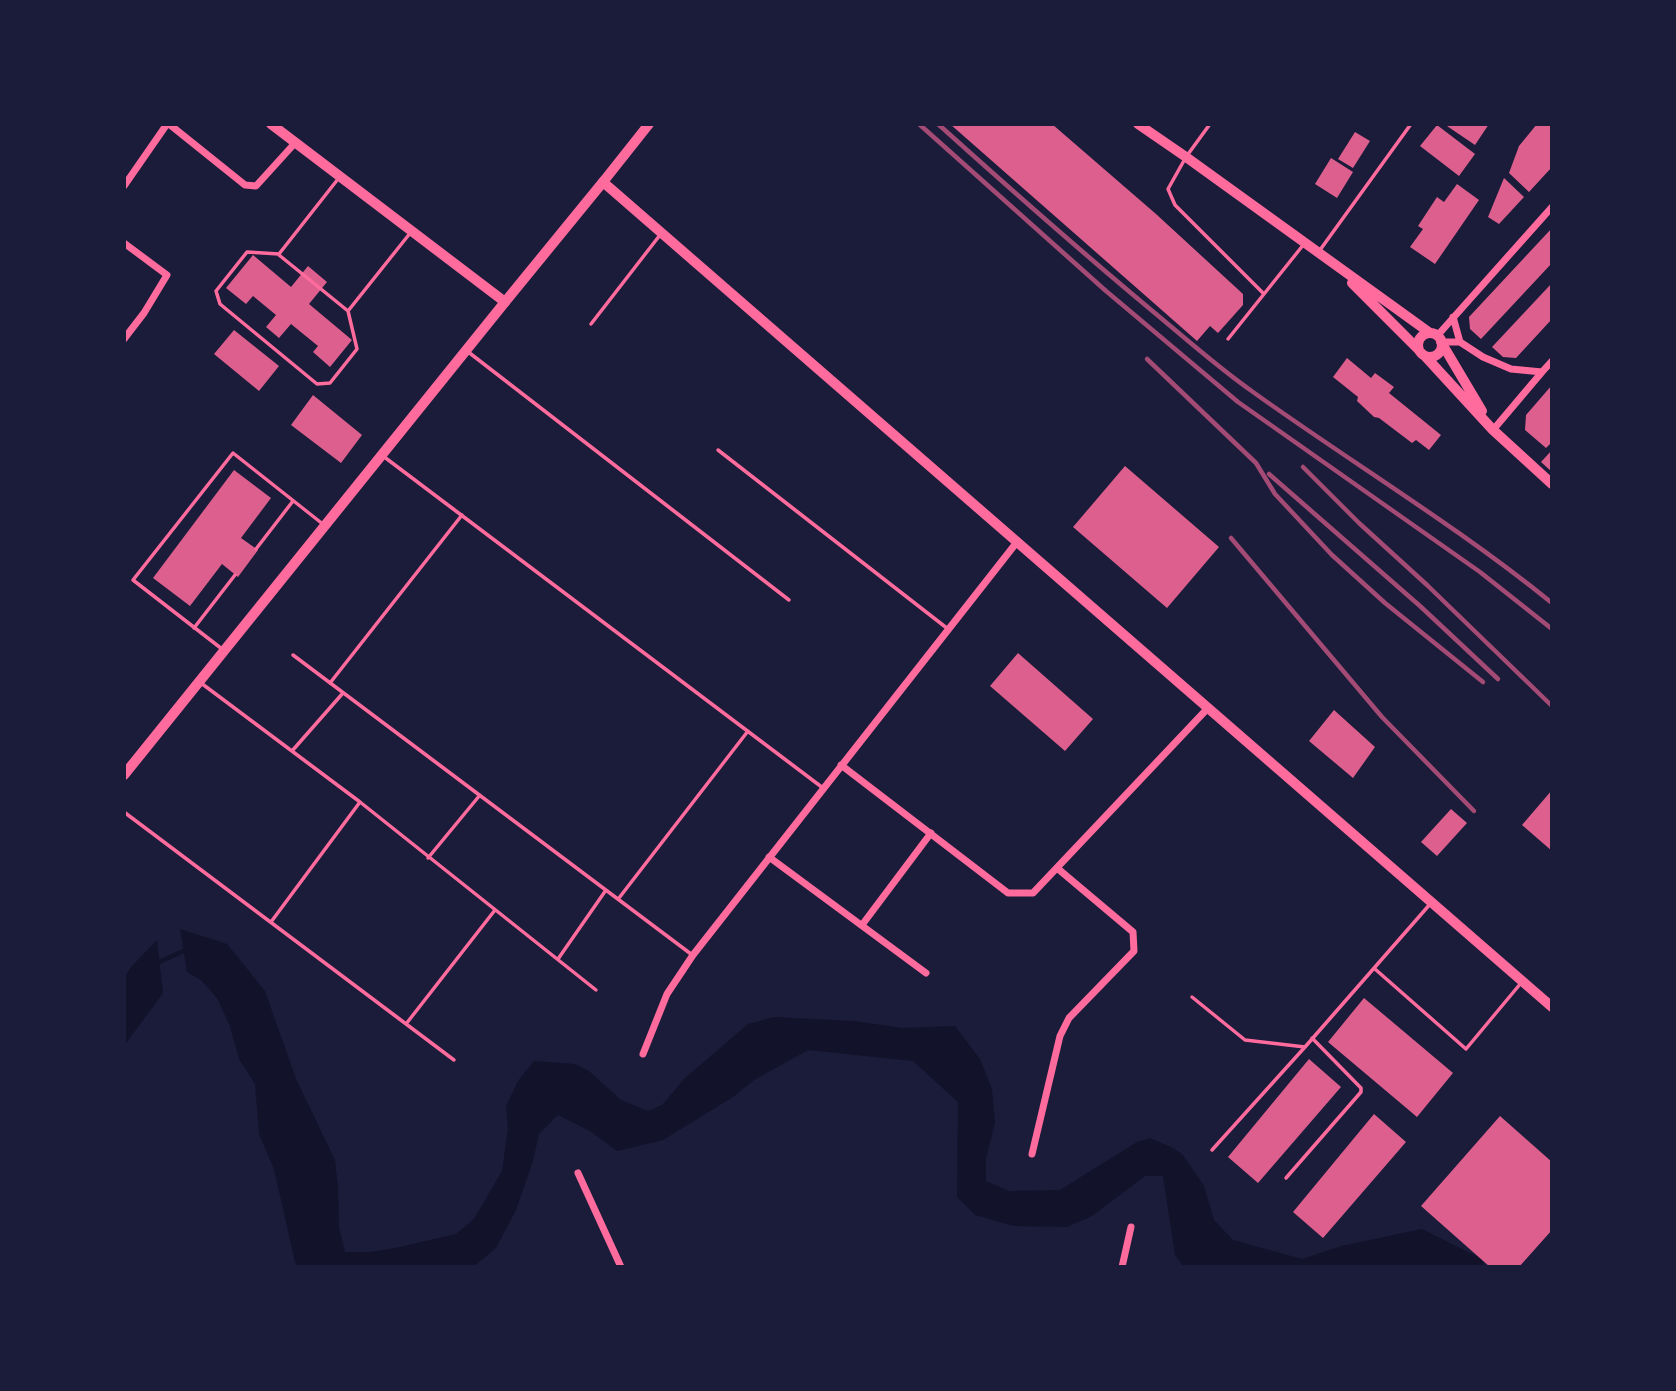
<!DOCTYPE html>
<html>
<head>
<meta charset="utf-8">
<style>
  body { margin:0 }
  #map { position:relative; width:1676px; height:1391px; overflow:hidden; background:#1b1b3a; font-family:Overpass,sans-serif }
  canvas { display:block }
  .frame { position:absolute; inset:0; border:126px solid #1b1b3a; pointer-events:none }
</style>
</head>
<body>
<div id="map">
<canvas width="1676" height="1391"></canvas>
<div class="frame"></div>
</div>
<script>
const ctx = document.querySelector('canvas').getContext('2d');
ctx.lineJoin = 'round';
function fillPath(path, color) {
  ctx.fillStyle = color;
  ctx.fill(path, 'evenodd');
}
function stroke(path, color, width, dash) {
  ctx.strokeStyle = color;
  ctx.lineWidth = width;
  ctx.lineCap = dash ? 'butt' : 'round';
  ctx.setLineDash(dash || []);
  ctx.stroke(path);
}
fillPath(new Path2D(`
  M180,929l47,15 38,47 31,88 39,81 3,27 1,40 6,25h26l24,-4 61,-14 18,-15 28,-48 6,-43 -2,-22 12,-25 16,-20 41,3 14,7 32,29 27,11 14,-6 23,-27 63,-54 26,-7 80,4 48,7 53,-2 25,33 12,30 3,34 -9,35v23l23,10 51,-1 77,-48 13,-4 23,10 10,7 21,31 10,34 19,20 69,19 39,-13 81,-17 60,30 2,8h-300l-9,-12 -12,-79h-18l-53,40 -25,11 -53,-1 -39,-11 -18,-18 1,-95 -45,-41 -105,-11 -54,30 -21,17 -70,43 -46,11 -27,-20 -32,-16 -19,19 -6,27 -17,49 -20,38 -23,19h-175l-3,-5 -21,-93 -15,-35 -4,-50 -16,-25 -9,-33 -13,-28 -16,-18 -14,-8z
  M157,940l6,53 -39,53v-68l7,-11z`), '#12122b');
stroke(new Path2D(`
  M157,963l31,-14`), '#12122b', 4.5);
fillPath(new Path2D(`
  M950,124h102l104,90 87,80v11l-25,28 -8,-7 -13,15z
  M1444,124h45l-14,21z
  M1537,124h15v43l-23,25 -20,-19 10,-27z
  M1437,125l38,29 -16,22 -39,-30z
  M1355,132l15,9 -17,27 -15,-9z
  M1331,158l22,14 -16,26 -22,-14z
  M1504,178l20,19 -25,27 -11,-7z
  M1457,184l22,16 -44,64 -25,-17 13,-18 -5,-3 19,-29 7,5z
  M1552,228v35l-71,76 -11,-10 -1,-12z
  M253,255l38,32 17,-21 19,16 -18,22 43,36 -22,27 -17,-15 5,-6 -27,-22 -12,14 -13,-11 10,-12 -23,-19 -7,8 -20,-16z
  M1552,283v36l-36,39 -13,-1 -11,-10z
  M234,330l45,36 -20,25 -45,-37z
  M1347,358l24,20 4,-5 19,14 -5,6 52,42 -12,15 -13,-10 -4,3 -33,-25 -5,-1 -17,-16 1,-4 -25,-20z
  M1552,385v57l-6,6 -21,-18 1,-15z
  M313,395l49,40 -21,28 -50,-38z
  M1552,450v22l-11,-10z
  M1125,466l94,81 -52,61 -94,-81z
  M234,470l37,28 -30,40 17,12 -20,27 -16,-13 -32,42 -37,-28z
  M1018,653l75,66 -28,32 -75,-65z
  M1334,710l41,37 -22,31 -44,-37z
  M1552,790v61l-30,-26z
  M1451,809l16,14 -30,33 -16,-14z
  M1364,998l89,75 -36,44 -89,-75z
  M1309,1059l32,28 -83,96 -30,-26z
  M1374,1114l32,28 -83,96 -30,-26z
  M1500,1116l52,46v68l-33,37h-29l-69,-61z`), '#dd5f8e');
stroke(new Path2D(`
  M1210,124l-24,33 -18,32 7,16 89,89
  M338,179l-59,75 -32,-2 -31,39 4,13 97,80 13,-1 27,-34 -9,-38 63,-79
  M1320,250l91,-126
  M279,255l69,56
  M591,324l69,-89
  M1228,339l76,-95
  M467,351l322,249
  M718,450l230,179
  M383,456l440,332
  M256,549l37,-48
  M194,628l41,-53
  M222,649l-89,-69 100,-127 91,72
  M293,655l398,299
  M201,683l159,119 236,188
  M330,683l132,-168
  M292,751l51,-58
  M124,812l330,248
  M428,858l52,-63
  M619,898l129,-167
  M271,922l89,-120
  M558,959l48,-69
  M1375,969l91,80 55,-66
  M1192,997l53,43 60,7 126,-144
  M406,1024l89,-114
  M1212,1150l93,-103
  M1286,1178l75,-86v-4l-49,-50`), '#ff6b9d', 3.5);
stroke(new Path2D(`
  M169,124l76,61 11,1 39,-43
  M124,186l43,-62
  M124,243l43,32 -23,38 -20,26
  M1453,317l7,25
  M1437,336l115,-129
  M1441,342h19l23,15 28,12 31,3 10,-11
  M1493,430l49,-58
  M841,765l167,128h25l175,-185
  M769,857l157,116
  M862,925l69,-92
  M643,1054l24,-60 26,-39 324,-413
  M1032,1154l28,-118 9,-18 65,-67 -1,-19 -76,-64
  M578,1173l43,94
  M1122,1267l9,-40`), '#ff6b9d', 7);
stroke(new Path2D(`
  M1138,124l48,33 244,176
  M603,182l46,-58
  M1352,283l67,67
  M1418 345a12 12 0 1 1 24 0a12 12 0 1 1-24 0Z
  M1441,342l41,69
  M1425,356l68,74 59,54
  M124,775l381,-473`), '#ff6b9d', 10);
stroke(new Path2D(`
  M271,124l234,178 98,-120 949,825`), '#ff6b9d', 10);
stroke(new Path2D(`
  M919,124l187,167 132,111 242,170 72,57
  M938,124c70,63 140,125 212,185 34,28 67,58 103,83 99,71 204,134 299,211
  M1147,359l109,104 19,31 57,61 53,48 98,79
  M1303,467l56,56 68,62 125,121
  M1269,474l151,132 78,73
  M1231,538l151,179 92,94`), '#a44b75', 4.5);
</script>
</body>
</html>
